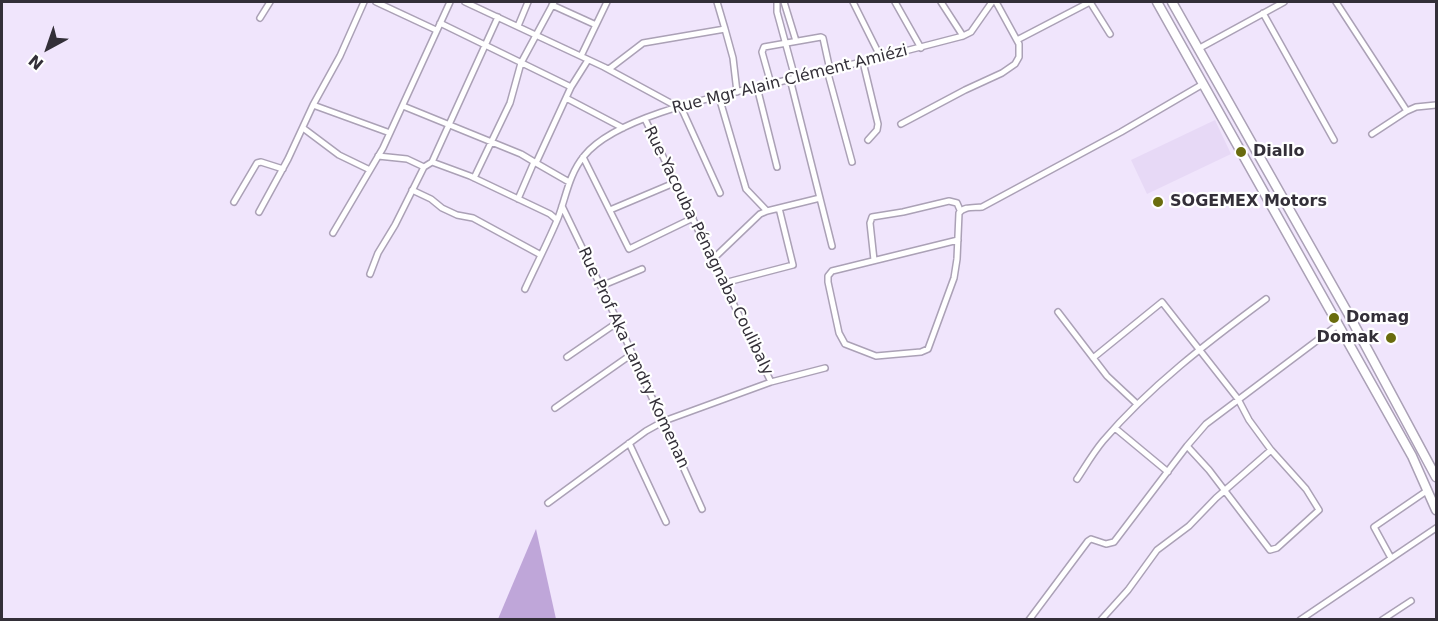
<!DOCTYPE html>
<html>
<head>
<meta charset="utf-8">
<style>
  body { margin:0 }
  #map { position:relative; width:1438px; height:621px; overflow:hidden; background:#f0e5fc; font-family:"DejaVu Sans",sans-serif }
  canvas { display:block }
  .frame { position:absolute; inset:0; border:3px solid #332f38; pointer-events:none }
  .north { position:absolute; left:18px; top:18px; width:60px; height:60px; -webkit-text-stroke:4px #fff; paint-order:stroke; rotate:220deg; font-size:16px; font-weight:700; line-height:24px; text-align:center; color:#332f38 }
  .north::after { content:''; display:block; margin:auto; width:21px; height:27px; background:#332f38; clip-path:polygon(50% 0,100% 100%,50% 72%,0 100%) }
</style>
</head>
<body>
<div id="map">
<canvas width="1438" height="621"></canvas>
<div class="frame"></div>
<div class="north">N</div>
</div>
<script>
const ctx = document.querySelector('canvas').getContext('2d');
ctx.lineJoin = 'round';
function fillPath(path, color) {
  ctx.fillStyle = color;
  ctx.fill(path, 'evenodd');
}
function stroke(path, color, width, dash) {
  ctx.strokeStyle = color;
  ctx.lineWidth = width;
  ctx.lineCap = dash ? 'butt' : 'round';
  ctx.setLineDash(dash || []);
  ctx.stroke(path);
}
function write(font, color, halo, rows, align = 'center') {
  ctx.font = font + ' "DejaVu Sans",sans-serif';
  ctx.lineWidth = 4.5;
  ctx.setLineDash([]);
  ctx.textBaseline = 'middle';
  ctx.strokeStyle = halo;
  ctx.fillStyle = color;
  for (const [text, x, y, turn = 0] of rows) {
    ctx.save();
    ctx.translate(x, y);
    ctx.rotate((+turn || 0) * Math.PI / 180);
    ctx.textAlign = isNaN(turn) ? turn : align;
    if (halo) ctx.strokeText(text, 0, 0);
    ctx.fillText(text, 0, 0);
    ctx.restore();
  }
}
fillPath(new Path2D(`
  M1215,120l16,34 -84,40 -16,-34z`), '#e7d9f6');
fillPath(new Path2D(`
  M536,529l20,90h-58z`), '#bfa6d9');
const street = new Path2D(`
  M376,2l60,28
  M465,2l139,65 72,39
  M777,2v10l18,66
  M784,2l12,39
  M853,2l28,56
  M895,2l26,46
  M941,2l22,34
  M1090,2l20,32
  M1336,2l71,109 9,-4 20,-2
  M552,5l44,20
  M1263,13l71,127
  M260,18l10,-16
  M440,23l131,64
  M518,26l10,-24
  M725,29l8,29 4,34
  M1017,40l73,-38
  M1198,49l86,-47
  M581,56l26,-54
  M863,62l15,62 -1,6 -9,10
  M609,69l34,-26 82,-14 -8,-27
  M827,70l25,92
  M790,79l42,167
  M771,84l-9,-32 2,-5 57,-10 2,1 7,32
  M757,87l20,80
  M719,97l27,92 21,22
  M566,98l57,30
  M313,105l77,28
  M680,105l40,88
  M403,106l118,48 15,9
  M645,119l126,263
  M901,124l64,-34 37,-17 13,-9 4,-7v-13l-23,-42
  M303,128l36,27 31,15
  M1372,134l35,-23
  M378,156l29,3 17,8
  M583,157l46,92 64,-31
  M432,162l66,-145
  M474,178l36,-75 11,-40 33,-61
  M569,182l-33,-19 35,-76 17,-27
  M412,190l19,9 11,9 15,7 16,3 68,37
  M518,199l16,-37
  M234,202l23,-39 4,-1 22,7
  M562,206l56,116 84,187
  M610,210l64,-27
  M259,212l29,-53 25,-54 27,-49 24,-54
  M333,233l50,-85 67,-146
  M958,240l-126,31 -4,5v6l11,51 6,11 31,12 45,-4 7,-3 26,-71 3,-19 2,-46c5,-7 15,-5 23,-6l139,-75 82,-48
  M713,259l47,-45 7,-3 53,-13
  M874,260l-4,-37 2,-6 31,-5 46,-11 8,2 3,7
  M370,274l8,-21 17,-28 29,-58 8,-5 38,14 80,38 7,6
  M724,283l69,-18 -14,-57
  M601,286l41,-17
  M525,289c11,-24 23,-47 33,-71 8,-21 11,-44 26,-62 35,-44 156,-64 211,-78 56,-13 112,-27 168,-42l8,-4 21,-30
  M1058,312l49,64 30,28
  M567,357l51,-35
  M1093,358l69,-56 76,97 11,21 22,30 35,39 13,21 -42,38 -7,2 -61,-80 -22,-24
  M555,408l77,-54
  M1115,428l53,44
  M629,443l37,79
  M1077,479c8,-12 16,-26 26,-38 47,-55 105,-99 163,-142
  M548,503l98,-72 18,-10 107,-39 54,-14
  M1391,558l-17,-31 54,-37
  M1029,620l59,-79 3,-2 15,5 8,-2 73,-96 19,-22 133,-100
  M1101,620l27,-30 29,-40 32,-24 27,-28 55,-48
  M1300,620l136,-92
  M1382,620l29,-19`);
const primary = new Path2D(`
  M1157,2l255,454 24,54
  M1172,2l177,313 87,162`);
stroke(street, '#aba1b6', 8);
stroke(primary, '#aba1b6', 11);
stroke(street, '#fff', 5);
stroke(primary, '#fff', 8);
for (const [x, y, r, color] of [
  [1241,152,6,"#6a6c0e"],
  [1158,202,6,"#6a6c0e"],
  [1334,318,6,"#6a6c0e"],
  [1391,338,6,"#6a6c0e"]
]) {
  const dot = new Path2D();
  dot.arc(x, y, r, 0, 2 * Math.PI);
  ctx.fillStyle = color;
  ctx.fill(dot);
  stroke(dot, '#fff', 2);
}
write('16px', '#332f38', '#fff', [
  ["Rue Mgr Alain Clément Amiézi",790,80,-14],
  ["Rue Yacouba Pénagnaba Coulibaly",708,251,64],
  ["Rue Prof Aka Landry Komenan",633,358,65]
]);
write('bold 16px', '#332f38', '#fff', [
  ["Diallo",1253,152],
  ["SOGEMEX Motors",1170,202],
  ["Domag",1346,318],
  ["Domak",1379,338,"right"]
], 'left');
</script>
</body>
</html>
